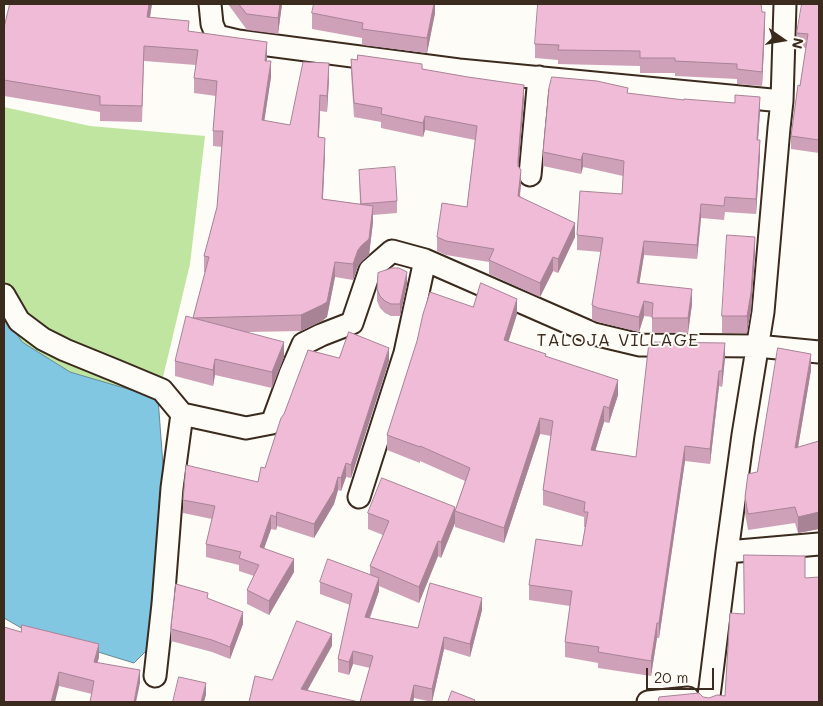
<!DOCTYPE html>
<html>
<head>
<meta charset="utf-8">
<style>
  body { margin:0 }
  #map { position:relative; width:823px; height:706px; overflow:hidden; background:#fdfcf7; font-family:Mali,sans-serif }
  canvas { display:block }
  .frame { position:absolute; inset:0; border:5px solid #3b2a1e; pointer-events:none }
  .north { position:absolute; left:758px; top:15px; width:50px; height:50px; -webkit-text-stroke:4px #fdfcf7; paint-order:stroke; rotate:103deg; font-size:14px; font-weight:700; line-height:20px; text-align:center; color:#3b2a1e }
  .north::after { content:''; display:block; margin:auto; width:18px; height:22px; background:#3b2a1e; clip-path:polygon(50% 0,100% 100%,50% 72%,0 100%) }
  .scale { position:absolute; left:646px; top:668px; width:68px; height:22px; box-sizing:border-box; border:2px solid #3b2a1e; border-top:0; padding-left:6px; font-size:15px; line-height:18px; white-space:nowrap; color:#3b2a1e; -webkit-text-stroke:4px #fdfcf7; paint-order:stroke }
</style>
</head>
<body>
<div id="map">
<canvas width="823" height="706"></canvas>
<div class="frame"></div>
<div class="north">N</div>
<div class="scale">20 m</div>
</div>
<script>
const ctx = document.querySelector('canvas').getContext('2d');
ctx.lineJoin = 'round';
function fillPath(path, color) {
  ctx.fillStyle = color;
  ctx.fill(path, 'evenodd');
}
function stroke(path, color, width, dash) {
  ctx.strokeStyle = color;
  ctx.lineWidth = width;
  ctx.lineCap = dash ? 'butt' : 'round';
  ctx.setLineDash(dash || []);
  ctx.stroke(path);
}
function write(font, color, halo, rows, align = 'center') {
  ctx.font = font + ' Mali,sans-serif';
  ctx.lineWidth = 4;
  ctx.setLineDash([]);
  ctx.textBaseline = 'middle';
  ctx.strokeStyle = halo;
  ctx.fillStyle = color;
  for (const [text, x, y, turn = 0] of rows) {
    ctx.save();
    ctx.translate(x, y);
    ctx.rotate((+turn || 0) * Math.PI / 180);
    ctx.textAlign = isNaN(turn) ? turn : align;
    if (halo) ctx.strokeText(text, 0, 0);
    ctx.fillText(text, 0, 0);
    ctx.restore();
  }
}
fillPath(new Path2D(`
  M4,107l86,19 115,10 -15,128 -32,134 -88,-26 -48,-30 -18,-27z`), '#bfe5a0');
const water = new Path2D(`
  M4,315l18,27 48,30 88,26 6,81 -12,166 -18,18 -111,-34 -19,-11z`);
fillPath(water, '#81c7e2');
stroke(water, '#658894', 1);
const minor = new Path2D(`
  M210,4l2,20 5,12 21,5 221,29 323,31
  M530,175l9,-98
  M4,295l15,26 24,18 22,11 54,22 43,18 20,24 -10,74 -9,116 -8,72
  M182,414l64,14 26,-5 18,-49 13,-30 18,-9 31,-12 18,-53 22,-19 33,9 169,74 46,11 117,1 62,6
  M359,497l46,-144 20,-93
  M727,552l92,-8
  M648,702l40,-4
  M709,702v-6l18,-144 16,-117 20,-123 16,-184 3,-27 3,-97`);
stroke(minor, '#3b2a1e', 25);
stroke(minor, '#fdfcf7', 21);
fillPath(new Path2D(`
  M10,4h142l-2,14 117,40v3l4,16 -7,44 26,4 39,-46 -2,33 -7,-1 -1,26 6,16 -2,46 37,5 -1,-34 38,31v12l-24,2v7l-4,33 -7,6 -4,5 -5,14 -18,-3 -8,40 -5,4 -21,10 -53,1 36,25 -12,31 -57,-13 -2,11 -38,-10v-15l18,-43 12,-46h-1v-16l13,-49 5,-60 -9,-1v-15l3,-35 -22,-3v-15l2,-13 -52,-4 -2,61 -42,-1v-9l-96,-16v-68z
  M228,4h54l-4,30 -31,-4z
  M435,4v9l-8,40 -65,-8v-7l-50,-9v-16z
  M819,4v149l-28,-4v-13l9,-50 6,-38 -9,-2v-13z
  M762,12l3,15 -3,59 -25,-2v-5l-62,-3v-3h-35v-7l-82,-2v-4l-23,-2v-14z
  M351,59l71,10 102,30 -6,66 3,19 -1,12 55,41 -17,36 -5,-2 -13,26 -51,-23v-12l-43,-7 -9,-4v-14l30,-30 8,-67 -50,-10 -2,7 -42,-9v-6l-27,-5 -3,-44z
  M628,94l132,17 -2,29 2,15 -4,59 -31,-2 -1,8 -23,-2 -4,41 -53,-4 -5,29 53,20 -4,29h-36v-16l-8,-1 -5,16 -41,-10 -6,-2v-15l9,-53 -24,-2v-15l45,-41 1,-18 -40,-9 -2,7 -38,-8v-14z
  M755,254l-4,56 -4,23h-25v-17z
  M407,285l-7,31h-9l-6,-3 -5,-5 -3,-7v-12z
  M473,307l44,7 -9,28 38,14 72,39 -9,28 -5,-1 -9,29 41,6 89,-99 -3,29 -3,-1 -9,78 -25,-3 -26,177h-2l-6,38 -53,-8v-5l-33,-6v-15l5,-36 -41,-6v-15l53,-39 3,-19h-1v-10l-41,-12v-15l8,-54 -11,-2 -36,109 -49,-16v-4l-14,35 -3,-2 -19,47 -40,-17v5l-9,27 48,10 64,-18 -12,47 -26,-8 -12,53 -18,-4 -1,4h-53l10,-34 -17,-4 -4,11 -11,-3v-13l12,-54 -30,-11v-12l50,-7v-9l13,-31 -15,-6v-16l87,-2 10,-30 -45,-20v2l-33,-13v-15z
  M339,358l50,3 -38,117 -5,-1 -5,14 -3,-1 -4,14 -20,34 -37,-12 -1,4 -5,-1 -7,19 30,24 -25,43 -22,-11v-14l7,-14 -15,-5v-6l-33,-8v-13l6,-25 -29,-6v-13l75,-18 7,-14z
  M811,370l-13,77 21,-6v88l-21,4 -3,-10 -47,7 -3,-17v-16l12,-25z
  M208,599l35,25 -13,35 -18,-7 -41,-11v-12z
  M4,627l95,30 -2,6 43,20 -48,11 -33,-8z`), '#cea1b9');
fillPath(new Path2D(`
  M149,4h3l-5,29v-16z
  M280,4h2l-4,30v-16z
  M434,4h1v9l-8,40v-15z
  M765,12v15l-3,59v-14z
  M267,42v16l-2,19v-16z
  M271,61v16l-9,59v-16z
  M329,63v16l-2,33v-16z
  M524,85v14l-6,75v-14z
  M320,95v16l-2,42v-16z
  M760,97v14l-3,43v-14z
  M425,116v14l-2,7v-14z
  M325,138v15l-3,61v-15z
  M760,140v15l-4,59v-15z
  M583,153v14l-2,7v-14z
  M521,170v14l-3,26v-14z
  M701,204v14l-4,41v-14z
  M373,206v16l-4,33 -7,6 -4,5 -5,14v-16z
  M575,223v14l-17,36v-14z
  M755,237v17l-4,56 -4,23v-17z
  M644,241v14l-7,43v-15z
  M553,257v14l-13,26v-14z
  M335,262v15l-8,40 -5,4 -21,10v-16z
  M407,272v13l-7,31v-12z
  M692,289v15l-4,29v-15z
  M517,299v15l-13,42v-16z
  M644,301v15l-5,16v-15z
  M284,342v15l-12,31v-16z
  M725,343v15l-3,29v-16z
  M389,348v13l-38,117v-13z
  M811,354v16l-16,95v-17z
  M215,359v16l-2,11v-16z
  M719,371v15l-9,78v-15z
  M618,380v15l-9,28v-15z
  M604,406v16l-13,43v-15z
  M540,418v16l-36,109v-15z
  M685,446v15l-26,177v-15z
  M346,463v14l-5,14v-13z
  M338,477v13l-4,14 -20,34v-14z
  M455,507v16l-14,35v-16z
  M277,512v14l-1,4v-13z
  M819,512v17l-21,4v-16z
  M271,515v14l-11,31v-13z
  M438,541v15l-19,47v-16z
  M294,559v13l-25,43v-14z
  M379,578v13l-14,39v-13z
  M482,598v12l-12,47v-13z
  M243,612v12l-13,35v-12z
  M657,623v15l-6,38v-15z
  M332,634v12l-31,56v-13z
  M444,637v12l-12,53v-13z
  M99,644v13l-5,19v-14z
  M353,651v13l-4,11v-13z
  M140,670v13l-4,19h-2z
  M59,672v14l-4,16h-4z
  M206,683v12l-2,7h-3z
  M414,685v13l-1,4h-3z`), '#a88396');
const building = new Path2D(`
  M10,4h139l-2,13 42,4 -1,10 79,11 -2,19h6l-9,59 28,5 13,-63 26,1 -2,33 -7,-1 -2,42 7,1 -3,61 51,7 -4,33 -7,6 -4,5 -5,14 -18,-2 -8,40 -5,3 -21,10 -108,3 91,24 -12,30 -57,-13 -2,11 -38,-9 11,-45 7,2 16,-61 -5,-1 13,-49 6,-76h-10l4,-50 -23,-3 4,-28 -54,-4 -2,60 -42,-1v-9l-96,-16v-52z
  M239,4h41l-2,14 -31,-4z
  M314,4h120l-7,34 -65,-9 1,-6 -51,-10z
  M538,4h223l1,8h3l-3,60 -25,-3v-5l-62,-3v-3h-35v-7l-82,-1 1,-5 -24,-1z
  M802,4h17v136l-28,-4 7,-51 2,1 8,-52 -11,-1z
  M358,55l64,9v5l46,8 56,8 -6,75v6l3,4 -3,26 57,27 -17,36 -5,-2 -13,26 -51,-23 5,-11 -48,-8 -9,-4 5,-34 25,4 10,-81 -52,-10 -2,7 -42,-9 1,-6 -28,-5 -3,-44 6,1z
  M552,77l45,4 31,7 -1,5 57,7v-1l51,4v-8l25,2 -3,43h3l-4,59 -31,-2 -1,9 -23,-2 -4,41 -53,-4 -7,42 55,6 -4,29h-36l1,-15 -9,-2 -5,16 -41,-9 -6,-3 11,-67 -26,-3 3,-44 42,3 2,-33 -41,-8 -2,7 -38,-8 6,-64z
  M395,167l2,34 -36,3 -2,-34z
  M727,235l28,2 -4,56 -4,23h-25z
  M392,268h7l8,4 -7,32h-9l-6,-3 -5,-5 -3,-7 1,-16z
  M481,283l36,16 -13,41 42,14 -1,2 73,24 -9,28 -5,-2 -13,44 45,7 13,-115 76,1 -3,28h-3l-9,78 -25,-3 -26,177h-2l-6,38 -53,-9 1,-5 -34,-5 7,-51 -43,-6 7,-46 46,7 6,-34h-4l1,-10 -42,-12 10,-69 -13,-3 -36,110 -49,-17 15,-43 -50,-22v1l-33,-12 30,-94 6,-27 7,-22 43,15z
  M349,332l40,16 -38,117 -5,-2 -5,15 -3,-1 -4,14 -20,33 -37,-12 -1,5 -5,-2 -11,32 34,12 -25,42 -22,-11 12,-25 -20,-7 2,-6 -35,-8 9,-38 -32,-6 3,-35 72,17 3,-15 4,1 16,-50 3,-4 24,-64 31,8z
  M778,348l33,6 -16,94 24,-7v71l-21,5 -3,-10 -47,7 -3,-17 3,-23 9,-2z
  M382,478l73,29 -14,35 -3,-1 -19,46 -49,-21 19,-45 -21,-8z
  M744,555l61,1v22l14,-1v125h-161l1,-5 40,-4 4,4 6,1 8,-3 8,1 5,-83 14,1z
  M328,559l51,19 -14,39 53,11 12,-45 52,15 -12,46 -26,-7 -12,52 -18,-4 -4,17h-50l13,-46 -20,-5 -4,11 -11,-3 14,-65 -32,-12z
  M176,584l32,9 -1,5 36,14 -13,35 -18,-7 -41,-11z
  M297,621l35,13 -31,55 58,13h-110l6,-26 17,4z
  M22,625l77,19 -5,18 46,8 -6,32h-44l4,-21 -35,-9 -8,30h-47v-75l17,5z
  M179,677l27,6 -5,19h-28z
  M452,691l23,9 -1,2h-26z`);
fillPath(building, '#f0bbd7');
stroke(building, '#a88396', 1);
ctx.letterSpacing = '1px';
write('18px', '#3b2a1e', '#fdfcf7', [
  ["TALOJA VILLAGE",618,340]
]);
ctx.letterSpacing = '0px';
</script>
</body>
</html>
